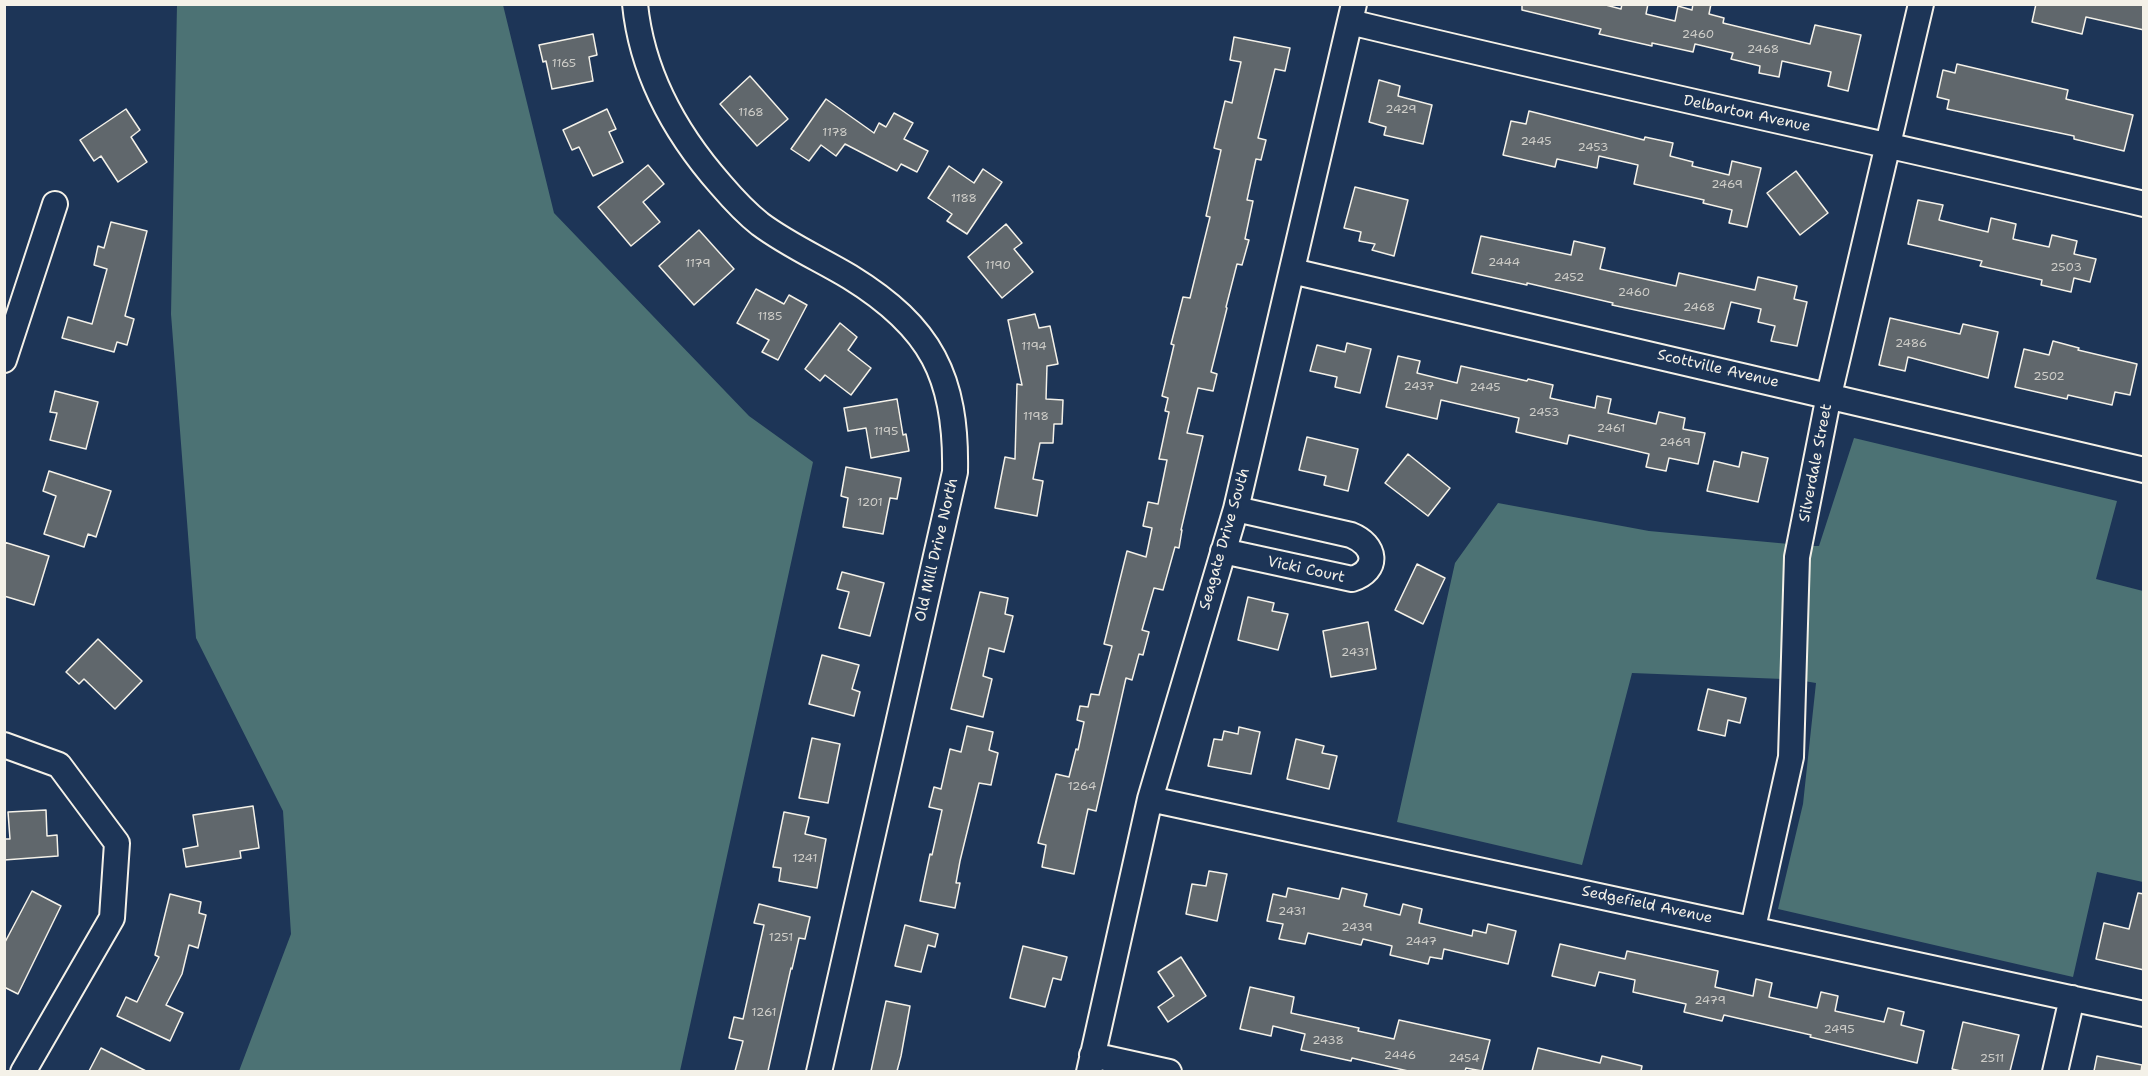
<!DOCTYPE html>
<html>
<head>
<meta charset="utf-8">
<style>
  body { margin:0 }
  #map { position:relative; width:2148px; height:1076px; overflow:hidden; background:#1d3557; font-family:"Shantell Sans",sans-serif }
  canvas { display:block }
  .frame { position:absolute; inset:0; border:6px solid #f4f1e8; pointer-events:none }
</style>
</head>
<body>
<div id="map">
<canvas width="2148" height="1076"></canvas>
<div class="frame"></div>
</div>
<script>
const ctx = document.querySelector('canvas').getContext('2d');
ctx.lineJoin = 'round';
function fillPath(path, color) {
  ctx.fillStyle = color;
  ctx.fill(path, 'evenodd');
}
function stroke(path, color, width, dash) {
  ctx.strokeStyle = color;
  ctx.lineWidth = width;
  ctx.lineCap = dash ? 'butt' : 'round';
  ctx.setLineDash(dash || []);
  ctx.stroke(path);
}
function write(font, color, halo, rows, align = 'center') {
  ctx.font = font + ' "Shantell Sans",sans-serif';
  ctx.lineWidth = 5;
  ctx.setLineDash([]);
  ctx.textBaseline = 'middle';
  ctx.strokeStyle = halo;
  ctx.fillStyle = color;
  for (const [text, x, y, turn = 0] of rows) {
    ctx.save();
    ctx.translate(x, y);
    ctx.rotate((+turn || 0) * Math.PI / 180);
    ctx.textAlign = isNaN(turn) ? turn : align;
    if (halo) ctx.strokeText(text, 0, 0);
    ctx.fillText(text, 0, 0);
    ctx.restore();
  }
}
fillPath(new Path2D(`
  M177,5h326l51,208 195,203 64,46 -133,609h-441l52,-137 -8,-123 -87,-173 -25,-324z
  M1854,438l263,63 -21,78 47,12v291l-46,-10 -24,105 -295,-68 25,-105 13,-121 -12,-2 4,-122 2,-13h9z
  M1498,503l151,28 140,13 -6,135 -151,-6 -50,192 -185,-43 58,-259z`), '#4c7274');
const building = new Path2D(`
  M1522,4h80l19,5 1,-5h26l-2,10 29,7 3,-15 14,4 1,-6h18l-2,10 15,4 -1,5 87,21 5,-19 46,10 -13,56 -20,-5 3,-14 -49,-11 -3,16 -20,-4 1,-7 -29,-7 2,-6 -38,-9 -2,8 -41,-9v3l-53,-12 2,-5 -79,-19z
  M2036,4h108v26l-58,-13 -4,17 -50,-12z
  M593,34l4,21 -8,2 4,24 -41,8 -6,-28 -3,1 -4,-17z
  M1234,37l56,11 -5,23 -10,-2 -17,69 8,2 -5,20 -5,-1 -9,41 6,1 -8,38 4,1 -7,25 -5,-1 -11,43 1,1 -16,64 6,2 -4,17 -15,-3 -11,45 16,3 -22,94h1l-3,18 -4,-1 -12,43 -9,-2 -12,42 7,2 -6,23 -4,-1 -7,26 -6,-2 -30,133 -8,-2 -14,65 -32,-7 4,-22 -8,-2 18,-69 13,3 7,-28 2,1 6,-28 -7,-2 3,-14 8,1 3,-13 8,1 13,-49 -8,-2 23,-93 19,6 6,-29 -9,-2 5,-24 10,2 9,-44 -8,-1 10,-47 -4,-1 3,-13 -6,-2 12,-51 -3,-1 12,-47 7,1 20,-81 -4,-1 15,-66 -7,-2 11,-47 7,2 9,-41 -11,-2z
  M1957,64l111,26 -2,9 67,16 -9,36 -50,-12v-3l-127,-27 2,-9 -12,-3 6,-27 12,3z
  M750,76l38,43 -31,27 -37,-42z
  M1379,80l21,6 -2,10 34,9 -9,39 -39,-9 2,-8 -17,-5z
  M826,99l48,34 5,-10 7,4 8,-14 19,10 -9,16 24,12 -11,21 -16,-8 -4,7 -52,-27 -9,12 -15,-11 -12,16 -18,-12z
  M126,109l14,21 -9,7 16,25 -29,20 -17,-26 -7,5 -14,-21z
  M607,109l9,20 -7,3 14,30 -30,14 -14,-29 -7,3 -9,-20z
  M1529,111l115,29 1,-3 28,6 -3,13 23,6 -1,4 37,9 3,-14 29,7 -14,59 -18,-4 3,-13 -29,-7 1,-3 -70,-16 4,-19 -39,-9 -2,12 -40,-9 -2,8 -52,-12 8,-34 15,3z
  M648,165l16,19 -21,18 17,20 -29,24 -33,-39z
  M949,166l25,17 9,-14 19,13 -35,52 -20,-13 5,-7 -24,-16z
  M1796,171l32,42 -28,22 -33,-42z
  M1355,187l53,13 -14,56 -22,-6 3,-6 -16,-3 2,-9 -17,-4z
  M1918,200l25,5 -4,15 49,12 3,-14 25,6 -3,15 36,8 3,-12 25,6 -3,13 22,5 -6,23 -16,-4 -3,14 -30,-7 1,-5 -62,-14 2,-5 -74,-17z
  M111,222l36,9 -22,85 9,3 -7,26 -10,-3 -3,10 -52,-14 6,-21 24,7 15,-55 -13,-4 4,-19 6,2z
  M1006,224l16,19 -8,6 19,23 -31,26 -34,-41z
  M699,230l35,39 -40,36 -35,-39z
  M1481,236l90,19 3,-14 31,7 -5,21 76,17 3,-13 76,17 3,-13 39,9 -3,13 13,3 -10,44 -26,-5 4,-15 -17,-4 3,-13 -30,-7 -7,27 -112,-24 1,-2 -86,-20v2l-55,-12z
  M756,289l28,15 5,-9 18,10 -29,55 -16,-8 7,-12 -32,-17z
  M1035,314l4,14 11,-2 8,38 -11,2 -1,33 17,1 -1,24h-8l-1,19h-13l-7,36 10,2 -6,35 -42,-8 10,-51 10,2 2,-75 5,1 -14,-65z
  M1890,318l70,16 3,-10 35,8 -10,46 -80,-21 -3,14 -26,-6z
  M840,323l17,14 -9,13 23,18 -20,27 -26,-20 -5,6 -15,-12z
  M2053,341l26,7 -1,2 59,14 -7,31 -15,-3 -3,13 -44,-10 -1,4 -52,-12 9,-38 25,6z
  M1347,343l24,6 -11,44 -25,-6 2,-10 -27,-6 7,-26 28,7z
  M1398,356l22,5 -3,12 40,10 4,-17 66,15 1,-2 25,6 -3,13 45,10 2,-12 14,3 -3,14 48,11 3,-12 26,6 -2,11 22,4 -7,31 -29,-6 -3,13 -20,-4 3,-13 -80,-19 -2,9 -51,-12 3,-14 -78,-18 -4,19 -51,-12z
  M55,391l43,11 -12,47 -36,-9 7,-27 -7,-1z
  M897,399l6,36 3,-1 3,17 -38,7 -5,-30 -18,3 -4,-23z
  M1307,437l51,12 -10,42 -24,-6 2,-9 -27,-6z
  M1742,452l26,6 -10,44 -51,-11 7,-30 25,6z
  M1408,454l42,34 -22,28 -43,-33z
  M846,467l55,11 -4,21 -7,-1 -7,36 -40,-7 5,-29 -7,-2z
  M49,471l62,20 -15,46 -8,-3 -4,13 -40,-13 12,-38 -13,-5z
  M4,542l45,14 -15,49 -30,-9z
  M1417,564l28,14 -22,46 -28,-14z
  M842,572l42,11 -14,53 -31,-8 10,-36 -12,-3z
  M980,592l28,6 -3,16 8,2 -9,36 -15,-4 -6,28 9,3 -9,38 -32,-8z
  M1248,597l26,6 -2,8 16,3 -10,36 -40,-10z
  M1368,622l8,47 -45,8 -8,-46z
  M98,639l44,42 -27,28 -31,-30 -5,5 -13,-12z
  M822,655l37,10 -7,24 8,3 -6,24 -45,-12z
  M1708,689l38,9 -6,25 -12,-3 -3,16 -27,-6z
  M967,726l26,6 -4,18 9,3 -7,32 -12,-2 -19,78 -4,22h4l-5,25 -35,-7 10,-47 2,1 10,-45 -13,-3 5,-20 7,2 9,-40 11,3z
  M1239,727l21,5 -9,42 -43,-8 6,-27 8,1 2,-9 14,3z
  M812,738l28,6 -12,59 -29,-5z
  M1296,739l28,7 -2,7 15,3 -8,33 -42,-10z
  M253,806l6,42 -19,3 1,7 -55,9 -3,-18 15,-3 -5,-31z
  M46,810l1,26 10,-1 1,21 -54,4v-21h6l-2,-27z
  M784,812l25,5 -4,17 21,5 -9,49 -38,-7 2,-13 -8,-1z
  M1209,871l18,3 -10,47 -31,-7 6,-30 14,2z
  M1288,888l51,11 3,-11 25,6 -3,12 36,9 3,-11 19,5 -3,14 53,13 1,-6 13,3 2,-9 28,7 -8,33 -64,-15 -2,10 -12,-2 -2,7 -38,-9 2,-9 -29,-7 -2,6 -53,-12 -3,11 -26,-5 4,-15 -16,-3 6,-27 13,3z
  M32,891l29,15 -43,88 -14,-7v-43z
  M2138,893l6,1v76l-48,-11 8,-36 25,6z
  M170,894l31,8 -2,11 7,2 -8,33 -9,-3 -7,29 -16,31 17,8 -13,28 -53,-25 9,-19 11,5 22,-45 -4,-2z
  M759,904l51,13 -5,22 -6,-1 -7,31 -1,-1 -23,103h-33l8,-30 -14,-3 5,-21 9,2 21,-94 -10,-2z
  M905,925l33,9 -3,13 -7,-2 -7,27 -26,-6z
  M1560,944l65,15 2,-8 91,20 -3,16 38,9 3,-17 16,4 -3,14 48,11 4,-16 17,4 -3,15 49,11 4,-14 16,4 -3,13 23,6 -7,32 -107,-26 1,-2 -87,-20 -2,6 -38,-9 2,-8 -53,-12 2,-12 -36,-8 -4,14 -43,-10z
  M1023,946l44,11 -6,23 -8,-2 -8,29 -35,-9z
  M1181,957l25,39 -38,26 -10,-15 16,-11 -16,-24z
  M1250,987l44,10 -3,16 68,15 -1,3 36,8 5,-19 91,20 -8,31 -16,-3 -1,3h-57l-56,-13 -1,3 -50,-11 4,-16 -32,-8 -2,10 -31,-7z
  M886,1001l24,5 -9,50 -4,15h-26z
  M1963,1022l56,13 -9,36h-49l-9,-2z
  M101,1048l45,23h-57z
  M1538,1048l62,15 2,-7 40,10 -1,5h-109z
  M2097,1056l45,9 -1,6h-47z`);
fillPath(building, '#60676c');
stroke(building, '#f4f1e8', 1.5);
const minor = new Path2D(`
  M635,4c7,70 41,130 86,181 12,14 25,28 39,39 28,21 60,35 90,53 81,50 107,100 105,195l-136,600
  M1350,22c264,64 529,120 794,182
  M1292,271l852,199
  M4,360l51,-156
  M1223,551l129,28c28,-9 24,-34 -1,-44l-115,-26
  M4,745l55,20 58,78 -5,75 -89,154
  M1150,799l994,215
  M1753,928l38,-171 6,-200 32,-162 92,-391
  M1092,1055l77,17
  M1089,1072l61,-273 86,-290 118,-505
  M2055,1072l17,-74`);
stroke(minor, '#f4f1e8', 28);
stroke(minor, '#1d3557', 24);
write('12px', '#cfcec9', null, [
  ["2460",1698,35],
  ["2468",1763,50],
  ["1165",564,64],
  ["2429",1401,110],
  ["1168",751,113],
  ["1178",835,133],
  ["2445",1536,142],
  ["2453",1593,148],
  ["2469",1727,185],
  ["1188",964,199],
  ["2444",1504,263],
  ["1179",698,264],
  ["1190",998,266],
  ["2503",2066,268],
  ["2452",1569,278],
  ["2460",1634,293],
  ["2468",1699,308],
  ["1185",770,317],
  ["2486",1911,344],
  ["1194",1034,347],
  ["2502",2049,377],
  ["2437",1419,387],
  ["2445",1485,388],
  ["2453",1544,413],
  ["1198",1036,417],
  ["2461",1611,429],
  ["1195",886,432],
  ["2469",1675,443],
  ["1201",870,503],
  ["2431",1355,653],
  ["1264",1082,787],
  ["1241",805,859],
  ["2431",1292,912],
  ["2439",1357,928],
  ["1251",781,938],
  ["2447",1421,942],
  ["2479",1710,1001],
  ["1261",764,1013],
  ["2495",1839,1030],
  ["2438",1328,1041],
  ["2446",1400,1056],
  ["2454",1464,1059],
  ["2511",1992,1059]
]);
write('15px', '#f4f1e8', '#1d3557', [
  ["Delbarton Avenue",1747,114,12],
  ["Scottville Avenue",1718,369,13],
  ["Silverdale Street",1816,463,-79],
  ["Seagate Drive South",1225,539,-74],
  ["Old Mill Drive North",937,550,-77],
  ["Vicki Court",1306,570,12],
  ["Sedgefield Avenue",1647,905,12]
]);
</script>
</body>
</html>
